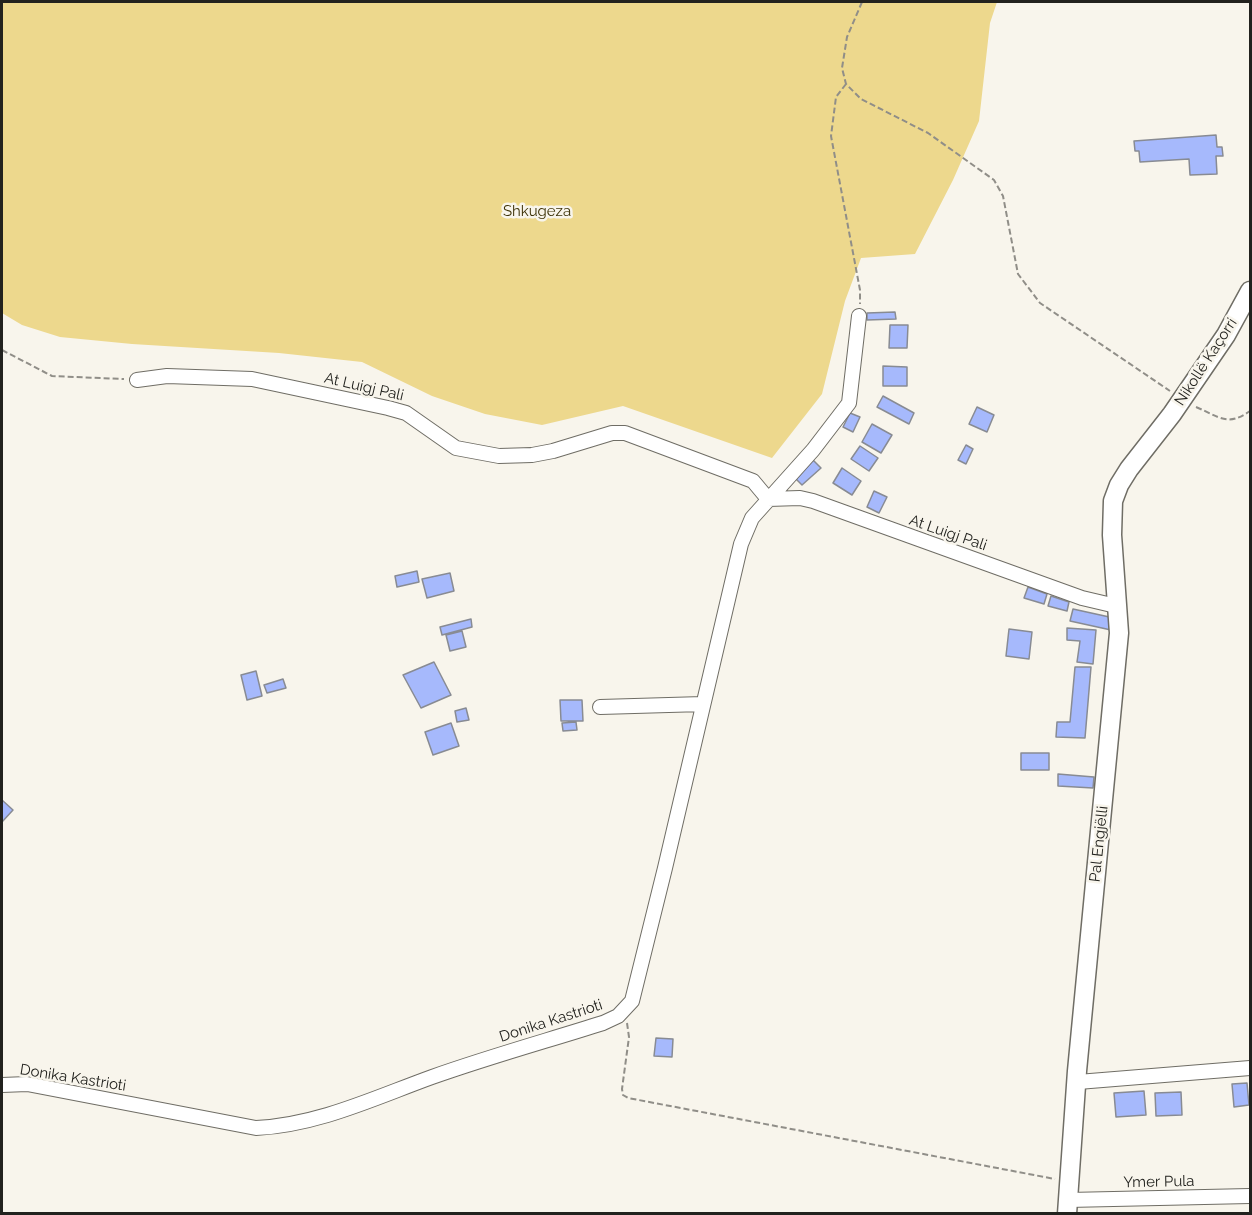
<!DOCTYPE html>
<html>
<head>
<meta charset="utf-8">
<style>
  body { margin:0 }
  #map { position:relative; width:1252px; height:1215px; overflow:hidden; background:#f8f5ec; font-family:Raleway,sans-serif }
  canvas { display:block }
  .frame { position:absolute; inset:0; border:3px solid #22221e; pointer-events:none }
</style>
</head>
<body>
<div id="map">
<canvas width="1252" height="1215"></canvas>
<div class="frame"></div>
</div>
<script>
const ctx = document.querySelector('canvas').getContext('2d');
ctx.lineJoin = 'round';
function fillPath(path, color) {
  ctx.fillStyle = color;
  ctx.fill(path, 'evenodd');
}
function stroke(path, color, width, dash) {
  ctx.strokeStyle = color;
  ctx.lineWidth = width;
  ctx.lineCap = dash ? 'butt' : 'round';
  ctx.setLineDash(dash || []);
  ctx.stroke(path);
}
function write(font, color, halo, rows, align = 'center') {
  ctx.font = font + ' Raleway,sans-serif';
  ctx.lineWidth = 5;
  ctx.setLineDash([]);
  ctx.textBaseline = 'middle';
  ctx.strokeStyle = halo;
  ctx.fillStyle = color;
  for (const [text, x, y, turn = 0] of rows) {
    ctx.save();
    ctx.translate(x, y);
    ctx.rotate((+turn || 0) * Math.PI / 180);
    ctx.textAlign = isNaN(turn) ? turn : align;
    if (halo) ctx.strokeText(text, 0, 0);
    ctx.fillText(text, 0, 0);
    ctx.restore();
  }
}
fillPath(new Path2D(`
  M2,2h995l-7,21 -11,98 -26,59 -38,74 -54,4 -16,43 -23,93 -50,64 -149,-52 -81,19 -57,-11 -53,-18 -70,-34 -83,-9 -147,-9 -72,-7 -38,-12 -20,-12z`), '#edd88d');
const building = new Path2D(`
  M1216,135l1,12h5l1,9h-7l1,18 -27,1 -1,-16 -49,3 -1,-11h-4l-1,-10z
  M895,312l1,7 -29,1v-7z
  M890,325h18l-1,23h-18z
  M883,366l24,1v19h-24z
  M883,396l31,17 -5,11 -32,-17z
  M977,407l17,8 -7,17 -18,-8z
  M850,413l10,4 -7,15 -10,-5z
  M872,424l20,11 -11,18 -19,-11z
  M966,445l7,4 -7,15 -8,-4z
  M860,446l18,12 -9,13 -18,-12z
  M811,458l10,10 -19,17 -10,-10z
  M842,468l19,13 -9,14 -19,-12z
  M874,491l13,6 -8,16 -12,-6z
  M417,571l2,11 -22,5 -2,-11z
  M450,573l4,18 -27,7 -5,-19z
  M1028,587l19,7 -3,10 -20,-6z
  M1051,596l18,6 -2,9 -19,-5z
  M1073,609l41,9 -3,12 -41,-9z
  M471,619l1,8 -30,8 -2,-8z
  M1067,628l29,2 -3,34 -16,-2 3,-21 -13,-1z
  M1009,629l23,3 -3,27 -23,-3z
  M462,631l4,16 -16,4 -4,-16z
  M434,662l17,33 -30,13 -18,-33z
  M1075,667h16l-6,71 -29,-1 1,-15h13z
  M256,671l6,25 -15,4 -6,-25z
  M283,679l3,9 -19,5 -3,-8z
  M560,700h22l1,21h-22z
  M466,708l3,12 -12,2 -2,-11z
  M576,722l1,8 -14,1 -1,-8z
  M451,723l8,23 -26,9 -8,-23z
  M1021,753h28v17h-28z
  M1058,774l36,3 -1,11 -35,-2z
  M2,800l11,10 -11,12z
  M656,1038l17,1 -1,18 -18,-1z
  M1247,1083l2,22 -15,2 -2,-23z
  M1144,1091l2,24 -30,2 -2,-24z
  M1181,1092l1,23 -26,1 -1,-23z`);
fillPath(building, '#a6b9fc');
stroke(building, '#888b93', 1.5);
const minor = new Path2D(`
  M137,380l30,-4 85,3 136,29 18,5 50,35 43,8 33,-1 21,-4 59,-18h13l128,48 15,18 32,-1 13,3 269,97 34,8
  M600,707l103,-3
  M1078,1082l172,-14
  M2,1085l25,-1 229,44c62,-3 118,-30 176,-51 56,-20 114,-36 171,-54l15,-7 14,-15 33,-133 76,-324 11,-26 61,-68 36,-47 10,-87
  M1068,1200l182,-4`);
const major = new Path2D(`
  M1067,1214l10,-143 42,-438 -7,-98 1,-34 6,-16 10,-16 43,-55 54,-79 24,-44`);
stroke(minor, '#6f6d65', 16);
stroke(major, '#6f6d65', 21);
stroke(new Path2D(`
  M179,2h9
  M862,2l-15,35 -5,31 4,16 15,15 67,34 66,47 9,16 15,78 22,29 130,88
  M846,84l-10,13 -5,39 29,154v14
  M2,350l50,26 72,3
  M1196,407c24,10 31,20 54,4
  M627,1023l2,14 -7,52 1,6 5,3 427,81`), '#908e88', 2, [6, 3]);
stroke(minor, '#fff', 14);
stroke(major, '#fff', 18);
write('15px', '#3d3207', '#f8f5ec', [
  ["Shkugeza",537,211]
]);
write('15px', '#22221e', '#f8f5ec', [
  ["Nikollë Kaçorri",1206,362,-57],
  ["At Luigj Pali",364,387,13],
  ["At Luigj Pali",948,533,19],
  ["Pal Engjëlli",1099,844,-84],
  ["Donika Kastrioti",551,1021,-18],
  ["Donika Kastrioti",73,1078,9],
  ["Ymer Pula",1159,1182,-1]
]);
</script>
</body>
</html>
